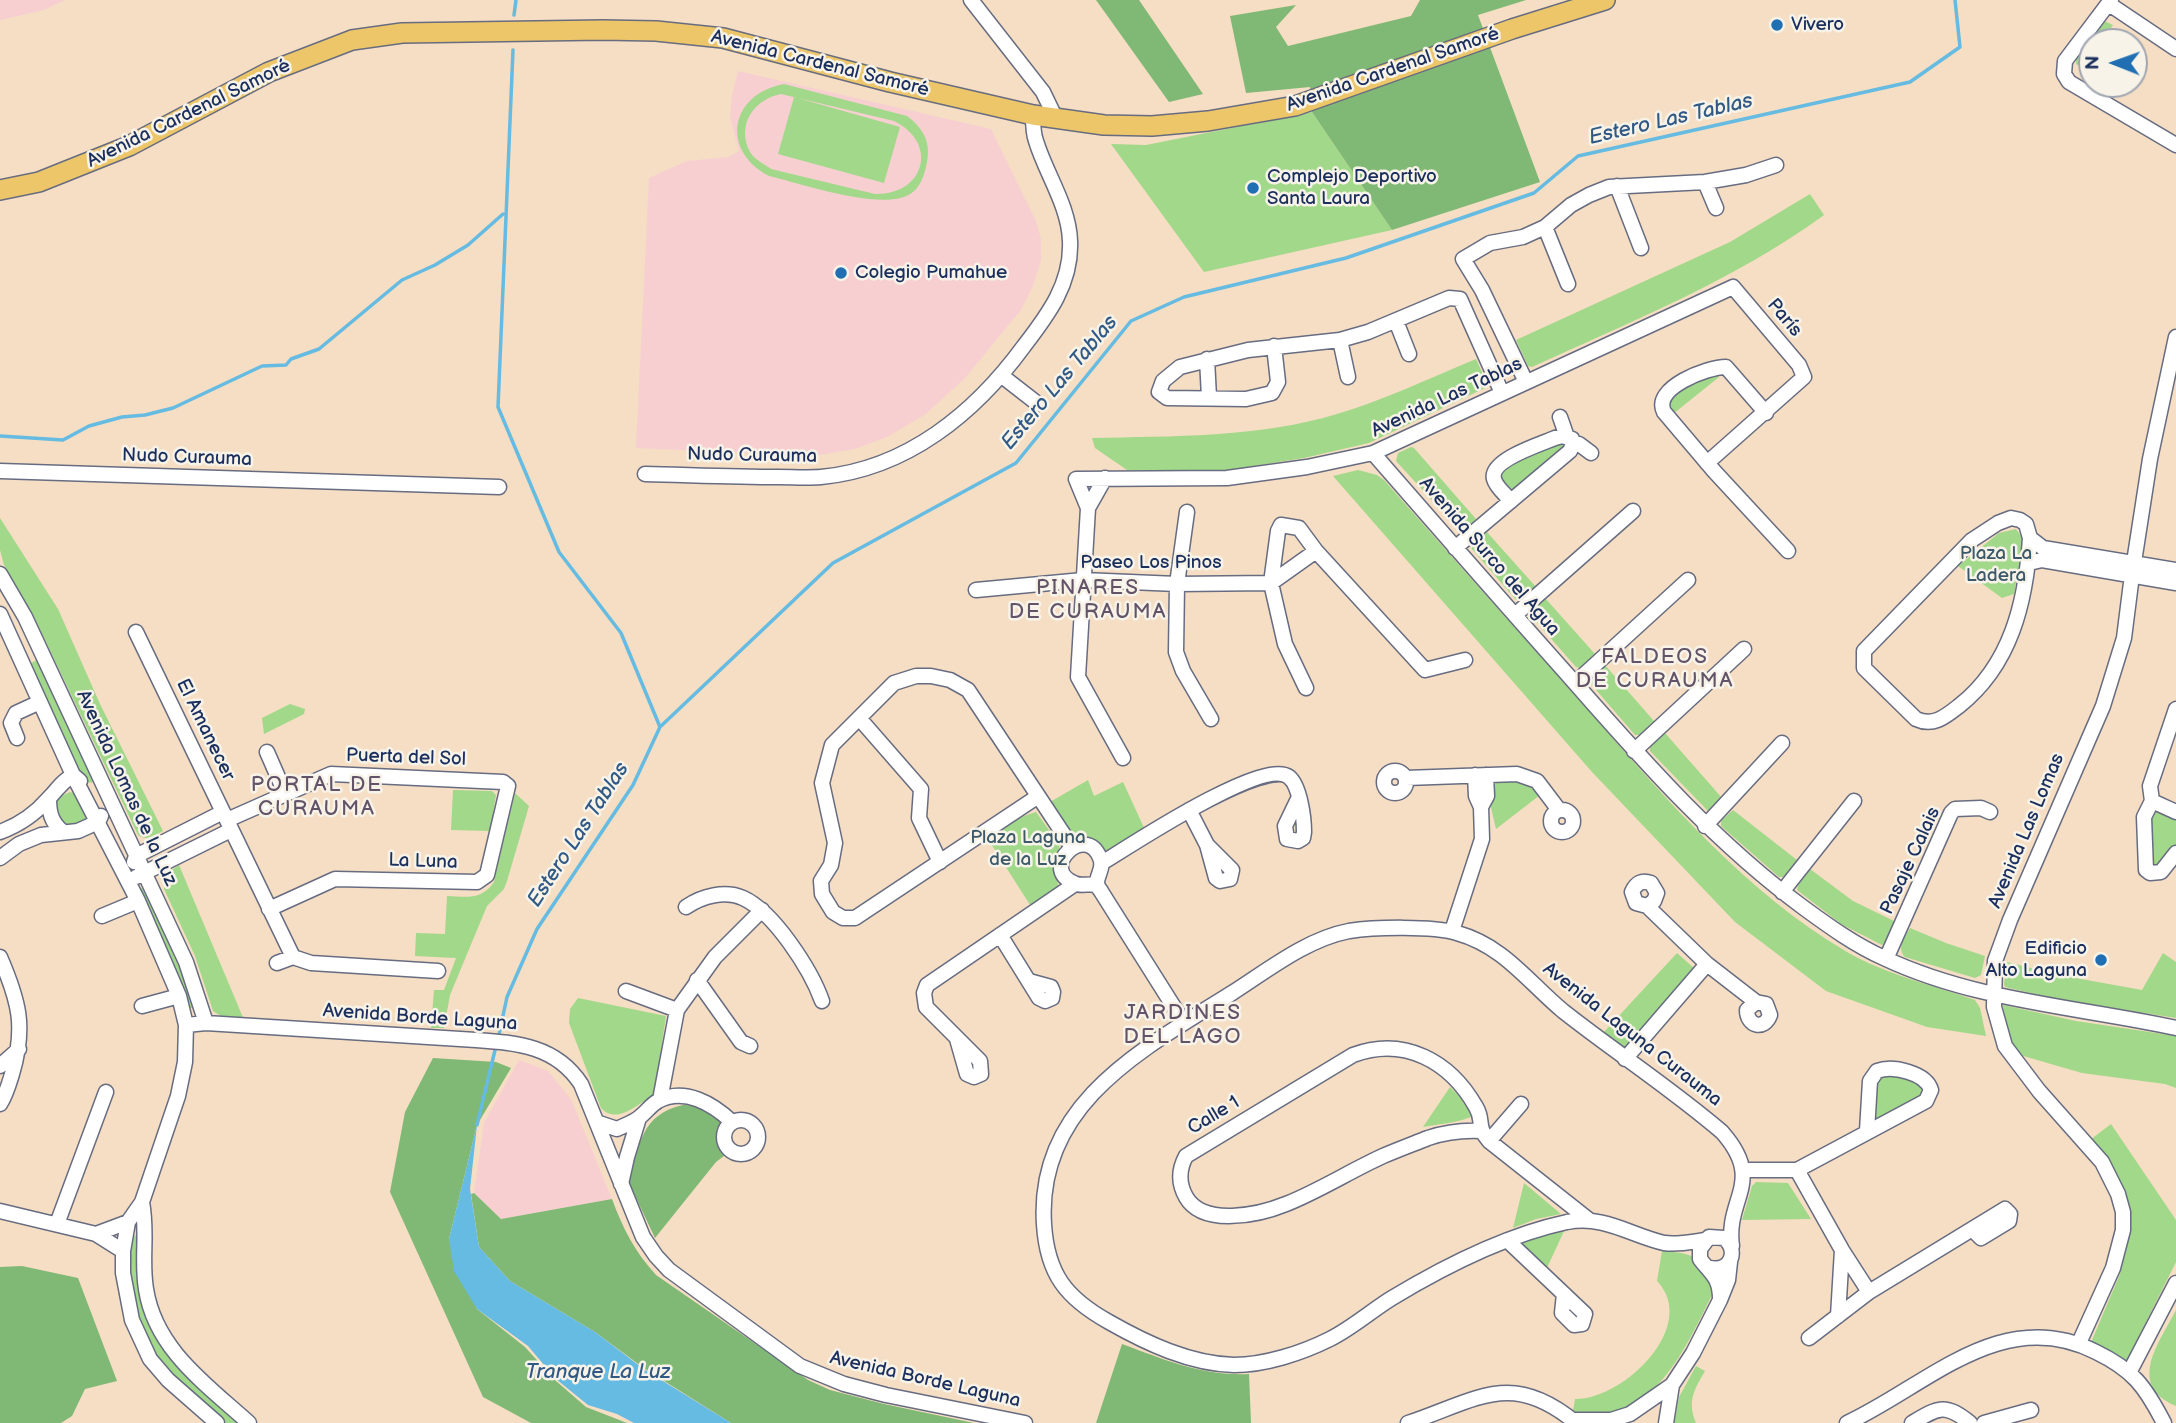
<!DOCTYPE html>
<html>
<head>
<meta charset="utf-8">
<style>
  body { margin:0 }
  #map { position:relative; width:2176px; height:1423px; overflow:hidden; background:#f5dec3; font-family:"Balsamiq Sans",sans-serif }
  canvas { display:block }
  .north { position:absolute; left:2078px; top:28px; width:70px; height:70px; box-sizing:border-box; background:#f7f3e8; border:2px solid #9fa5b1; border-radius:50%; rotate:271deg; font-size:19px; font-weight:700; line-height:28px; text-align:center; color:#1b2f5e }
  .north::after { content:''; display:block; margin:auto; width:24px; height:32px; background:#1f6fb2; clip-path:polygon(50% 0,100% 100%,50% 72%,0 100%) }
</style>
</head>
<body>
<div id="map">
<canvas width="2176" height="1423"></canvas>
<div class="north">N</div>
</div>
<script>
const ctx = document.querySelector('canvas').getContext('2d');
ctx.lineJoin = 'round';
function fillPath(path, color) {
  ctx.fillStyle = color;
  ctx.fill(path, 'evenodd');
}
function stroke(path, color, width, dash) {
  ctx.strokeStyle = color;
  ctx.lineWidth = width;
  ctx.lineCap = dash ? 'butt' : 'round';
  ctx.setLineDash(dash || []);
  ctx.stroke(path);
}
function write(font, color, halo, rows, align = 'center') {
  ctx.font = font + ' "Balsamiq Sans",sans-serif';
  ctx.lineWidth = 5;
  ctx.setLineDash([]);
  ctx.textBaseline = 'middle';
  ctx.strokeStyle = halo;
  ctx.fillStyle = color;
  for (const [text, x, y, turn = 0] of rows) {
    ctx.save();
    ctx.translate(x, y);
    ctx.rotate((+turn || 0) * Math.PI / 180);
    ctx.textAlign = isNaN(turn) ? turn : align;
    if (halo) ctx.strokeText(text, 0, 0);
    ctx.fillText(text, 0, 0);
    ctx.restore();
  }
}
fillPath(new Path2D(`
  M0,0h65l-21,10 -44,10z
  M738,71l253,58 45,92 5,18v21l-8,26 -12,24 -56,68 -39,36 -39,23 -32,12 -41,7 -178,-8 13,-270 38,-17 42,-4 10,-6 -9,-34 2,-22z
  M519,1060l29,11 23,28 41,100 -111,20 -27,-26 10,-70z`), '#f7cfd1');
fillPath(new Path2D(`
  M2104,21l9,4 -11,17h-10v15l-7,12 -9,-5v-5z
  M784,84l123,32c16,12 24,26 20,46 -2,10 -5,22 -13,29 -24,24 -114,-8 -145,-15 -49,-26 -39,-82 15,-92zM781,94l113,27c45,22 31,74 -19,73l-104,-25c-7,-5 -17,-10 -21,-17 -14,-27 4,-53 31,-58z
  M794,97l106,30 -16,56 -106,-29z
  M1312,112l80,118 -188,42 -93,-128 35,1z
  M1810,194l14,21c-89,65 -192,106 -292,152l-4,-1 -12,-26 214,-98z
  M1476,359l10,22 -1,7 -116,55 -65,15 -76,12h-101l-32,-22 -3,-10c81,-2 166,0 245,-24 47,-14 93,-36 139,-55z
  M1716,373l3,4 -46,37 -7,-9 3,-9z
  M1562,441l4,5 -53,46 -12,-12 -2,-7 9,-9z
  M1411,447l3,1 62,71 -15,13 -65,-71 2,-8z
  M1358,470l19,5 7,5c68,77 136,154 204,230 77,88 157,182 259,242 40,23 85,33 128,48l5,8 6,28 -59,-9 -101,-36 -91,-69 -143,-150 -259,-296z
  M0,518l58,91 42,95 63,127c-8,4 -16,11 -25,4l-104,-218 -30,-52 -4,-15z
  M2016,529l8,11 -10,54 -12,4 -44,-32 41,-33z
  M1486,531l50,56 -16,13h-4l-44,-51v-5z
  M1545,598l50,56 -15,14 -4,-1 -45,-51v-5z
  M38,659l56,121 -3,3 -7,-2 -54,-117z
  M1604,664l50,57 -13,14h-6l-44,-51v-7z
  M290,704l15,5 -1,5 -40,20 -2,-16z
  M1665,733l57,65 -14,13 -58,-60v-4z
  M1498,778c17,0 30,4 42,17l-44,34 -7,-30z
  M1088,780l6,16 29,-14 23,50 -37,23 -11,-14 -22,-4 -15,-14 -11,-21z
  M453,790l39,1 4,4 -6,36 -39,-1z
  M70,792l6,2 9,20v7l-14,7 -10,-4 -6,-17 4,-10z
  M515,793l14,13 -22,75 -3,8 -17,17 -37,89 -6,33h-13l3,-38h10l12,-32 -41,-2 1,-23 29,1 2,-38c20,1 35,4 47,-14z
  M2153,805l23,12v30l-23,23 -6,-52z
  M1733,810l64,50 -13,17h-5l-58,-51v-5z
  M1036,812l24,33 -6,20 5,24 -27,19 -44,-69 33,-22z
  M179,865l65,155 -20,-2 -11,-7 -18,-55 -31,-67v-14z
  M1810,869l43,32 43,21 -11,21 -3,2 -41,-21 -44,-34 1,-5z
  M144,887l41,88 8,33h-5l-49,-118z
  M1910,928l36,15 39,13 -4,19 -6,3 -70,-21c-9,-10 0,-20 5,-29z
  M1677,953l18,16 -71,82 -21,-18z
  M2163,953l13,9v56l-120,-19 -51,-12 -1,-3 3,-22 52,13 83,15z
  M578,998l88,18 -12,80c-16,6 -36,30 -53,12l-32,-85 1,-14z
  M2003,1005l73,16 100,15v52l-11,-4 -83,-11 -62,-18 -10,-14 -6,-24z
  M1887,1072l35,10 2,14 -51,25 1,-40z
  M1450,1087l20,20 1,10c-15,6 -32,7 -48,10z
  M2111,1124l65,96v42l-50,100 -33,-17 -1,-5 28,-66 9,-36 -1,-21 -38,-77z
  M1756,1182l32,1 23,36 -69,1 10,-34z
  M1524,1183l37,31 -25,5 -23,9z
  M1565,1229l-19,41 -31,-26 19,-8z
  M136,1235l2,1c1,20 0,40 2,59 7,58 61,93 101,128h-15c-19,-17 -40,-33 -58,-51 -33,-35 -42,-87 -36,-134z
  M1662,1251c9,1 21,1 29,5 12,7 21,26 21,39 -24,47 -51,114 -112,119 -10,1 -17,2 -27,-3l2,-12c48,1 125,-73 82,-118z
  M2176,1310v96c-50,-21 -17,-63 0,-96z
  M1696,1366l9,5c-11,19 -18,30 -9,52h-22l5,-26z`), '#a1d889');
fillPath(new Path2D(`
  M1096,0h43l64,94 -34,8z
  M1420,0h106l-48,15 62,167 -148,48 -80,-118 -2,-25 -64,6 -16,-77 66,-11 -20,22 12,19 123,-30z
  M433,1058l63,4 15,6 -34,57 -28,114 28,70 48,38 31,34 30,26 41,16h-96l-48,-26 -93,-205 15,-80z
  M683,1105c12,0 34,4 38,19 3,11 -4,20 3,32l-8,6 -61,76 -27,-57c13,-37 12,-66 55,-76z
  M474,1193l27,26 111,-20c11,30 23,53 44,76l152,105 22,10 54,14 90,19h-243l-86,-54 -50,-37 -85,-51 -31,-34 -8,-53z
  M22,1266l56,12 39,103 -32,8 -13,27 -11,7h-61v-156z
  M1122,1344c44,16 79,32 127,30l2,49h-155z`), '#80b875');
fillPath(new Path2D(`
  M477,1125l-7,64 9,58 31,34 85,51 50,38 86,53h-97l-17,-9 -29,-9 -32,-26 -28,-33 -51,-37 -23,-38 -5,-32z`), '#65bbe1');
stroke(new Path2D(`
  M514,15l2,-15
  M513,50l-15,357 61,145 62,81 39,94
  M0,436l63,4 26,-14 33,-9 23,-2 28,-7 89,-42 24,-1 5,-6 28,-10 83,-69 33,-15 33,-20 35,-31
  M498,1039l9,-42 30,-68 96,-144 27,-58 173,-164 183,-100 115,-142 53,-24 162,-39 188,-65 44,-37 332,-74 50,-35 -5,-47
  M477,1125l19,-79`), '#65bbe1', 3.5);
const minor = new Path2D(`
  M971,0l72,92 13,27
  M2111,0l-46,61 -1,13 5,8 107,63
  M2109,4l67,45
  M1705,182l11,26
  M1617,186l24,62
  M1545,227l23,57
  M1396,321l13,33
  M1340,340l8,37
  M1274,346l4,36 -6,11 -26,6 -79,-1 -8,-6 4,-11 17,-14 68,-17 92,-10 28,-8 81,-34 11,1 42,94
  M1207,359l2,38
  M1002,376l36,28
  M1526,382l-44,-92 -19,-31 27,-16 33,-6 22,-10 26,-22 18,-10 20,-8 96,-5 41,-7 30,-10
  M1766,413l-40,-46c-19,0 -74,21 -62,45l50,59 74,80
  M1560,417l7,20
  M1573,444h6l12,9
  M1373,453c67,77 134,154 202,230 71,81 142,161 229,225 26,19 51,37 80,50 91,43 195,49 292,70
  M0,471l499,16
  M645,474c44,1 89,3 133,3 14,0 29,1 43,0 86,-8 154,-64 203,-131 24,-31 48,-63 46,-105 -1,-35 -24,-67 -34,-100 -3,-8 -3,-17 -3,-26
  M1088,508l17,-30
  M1187,512l-10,72 -1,68 7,19 28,48
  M2030,538c-4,64 -19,127 -71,168 -14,11 -26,21 -43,13l-52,-51v-17l108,-111 26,-17 13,-5 9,2 6,4 4,14 13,10 133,22
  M1455,548l115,-97 3,-7 -1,-5 -10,-3 -7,2c-14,6 -66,22 -61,41 2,8 11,15 17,22
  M2029,563l13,-3 134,23
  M0,574l25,43 161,345 20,61
  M976,590l107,-10 94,4 94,-1 45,-32
  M0,614l73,161 65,126 41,95 7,29 -1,37 -7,34 -36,106 -14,20 -5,29v22l9,47 18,39 18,21 49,43
  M1515,615l118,-104
  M136,632l157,325
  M1575,683l113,-103
  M1306,688l-21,-44 -14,-61 7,-52 3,-6 18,3 17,23 109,119 40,-10
  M2176,709l-26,77 2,15 24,11
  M859,718l62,71 -2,29 21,44
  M17,738l-6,-15 5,-10 24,-11
  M1634,751l110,-102
  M267,752l18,41
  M1123,758l-45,-81 10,-169 -12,-29 151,-1 80,-11 66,-14 360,-166 66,78 5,12 -97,86
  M1384 782a11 11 0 1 1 22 0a11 11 0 1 1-22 0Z
  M1406,778l111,-4 20,7 22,29
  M1037,797l-182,121h-12l-10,-6 -11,-18 -1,-13 10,-16 4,-22 -13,-60 10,-38 62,-62 22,-7h15l19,4 18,10 104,157
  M49,798c0,14 2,24 13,33
  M2152,801l-8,16 2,53 4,3 11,-1 15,-19
  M1481,807l6,-11 -1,-21
  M1551 821a11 11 0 1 1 22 0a11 11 0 1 1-22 0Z
  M1189,810l18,35 9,33 4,3 10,-2 2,-9 -25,-25
  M227,820l104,-46 172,8 5,4 -21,89 -10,7 -142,-3 -66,30
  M1705,826l77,-83
  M0,832c19,-7 35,-18 48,-33 11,-11 11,-15 25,-24l7,6
  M0,858l19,-14 22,-9 37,-4 20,-9 3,-6
  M134,862l2,-6 87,-44
  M1102,863c26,-16 162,-106 187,-86 11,9 15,41 15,55l-1,6 -5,3 -11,-2 -2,-13 13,-27
  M136,877l95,-47
  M1101,891l-5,-6c-8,-2 -15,2 -22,-2 -36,-15 12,-61 26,-25 5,10 -4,17 -3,27l87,138
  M1782,892l72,-91
  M1647,906l7,-5 3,-8 -6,-10c-9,-3 -15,0 -19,9l4,11 11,3 60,58 49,38 10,2 4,11c-6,16 -23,11 -23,-5l9,-8
  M686,907c16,-11 39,-17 57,-9 31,14 68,72 79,103
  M102,916l36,-15
  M1452,931l30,-92 -1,-32 -5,-11 -1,-21
  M1000,935l39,63 6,3 7,-3 1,-6 -2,-5 -22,-6
  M0,957c19,44 26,70 12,117 -3,10 -6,21 -12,30
  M1886,959l65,-146 4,-4 26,-1 9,4
  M277,963l16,-6 18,6 127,8
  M697,980l44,62 9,4
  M626,991l51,19
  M142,1006l37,-10
  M186,1025l20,-2 270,17c42,3 80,6 105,44l62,153 13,19 13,14 131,96 44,18 42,11 139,28
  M957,1039l10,35 7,3 7,-3 -1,-13 -54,-54 -2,-14 3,-8 148,-101
  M1625,1059l82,-95
  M0,1066l19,-17
  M660,1100l17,-90 38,-53 47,-47
  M724 1137a17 17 0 1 1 34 0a17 17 0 1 1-34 0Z
  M599,1123l18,6c8,-4 18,-7 24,-13 6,-5 10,-11 17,-15 27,-14 55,3 74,21
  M1481,1131c-19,-1 -35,1 -53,7 -15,6 -31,12 -45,18 -33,15 -64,35 -97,48 -27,11 -83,23 -100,-7 -8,-14 -7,-28 0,-41l167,-101c51,-19 97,6 123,52 8,13 0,19 13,34l100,79
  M1489,1141l32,-37
  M1743,1170h54l129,-69 5,-11c-5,-17 -38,-25 -54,-19l-7,10 -3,50
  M1797,1170l45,80 27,42
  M621,1184l6,-27 12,-39
  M142,1202c6,31 -1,57 4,87 9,60 61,96 103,134
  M0,1211l96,23 27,17
  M57,1224l49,-132
  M96,1234l32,-12
  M1705,1240c-14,2 -28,5 -41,3 -34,-8 -60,-28 -97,-21 -61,13 -122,44 -175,76 -21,13 -40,30 -62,41 -28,14 -65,26 -96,26 -44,-1 -88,-22 -125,-43 -43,-24 -62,-48 -65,-98 -8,-121 101,-176 188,-231 36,-23 75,-54 117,-62 26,-4 84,-5 108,2 47,13 71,49 106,78 52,41 109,78 159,121 44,50 3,66 10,114
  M1508,1241l77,73 -3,10 -8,1 -12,-12 2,-19
  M1710,1268c21,4 29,-17 14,-30l-15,-1 -9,12v10c11,15 20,18 20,40
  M1838,1316l4,-66
  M1809,1338l60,-46 136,-83 5,5 -1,7 -28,17 -8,-8
  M2079,1343l34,-75 10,-38v-18l-5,-18 -16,-32 -63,-71 -34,-45 -11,-39 1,-46 15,-41 93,-214 21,-68 8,-63 18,-116 26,-122
  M2130,1371l46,-88
  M1573,1420h38l19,-6 42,-29 21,-32 27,-53 8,-20 2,-18
  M1408,1423c69,-23 103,-54 168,0
  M1666,1423l6,-38
  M1847,1423c80,-37 155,-119 249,-71 37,18 49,34 68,71
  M1912,1423c27,-16 33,-20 58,0
  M1984,1423l47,-13`);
const major = new Path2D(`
  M0,190l39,-8 90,-36 140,-74 83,-32 50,-7 201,-3 53,1 67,7 167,44 143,33 71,10 48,1 56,-5 87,-15 217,-77 93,-29`);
stroke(minor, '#676c81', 17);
stroke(major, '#676c81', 22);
stroke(minor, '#fff', 14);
stroke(major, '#ecc669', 19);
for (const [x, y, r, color] of [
  [1777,25,7,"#1f6fb2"],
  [1253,188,7,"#1f6fb2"],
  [841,273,7,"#1f6fb2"],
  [2101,960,7,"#1f6fb2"]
]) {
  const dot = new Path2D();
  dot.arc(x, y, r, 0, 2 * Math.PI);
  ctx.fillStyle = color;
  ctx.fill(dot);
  stroke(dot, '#f7f3e8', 2.5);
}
write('19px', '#1b2f5e', '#f7f3e8', [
  ["Vivero",1791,25],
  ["Complejo Deportivo",1267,177],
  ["Santa Laura",1267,199],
  ["Colegio Pumahue",855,273],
  ["Edificio",2087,949,"right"],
  ["Alto Laguna",2087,971,"right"]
], 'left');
write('19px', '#1b2f5e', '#f7f3e8', [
  ["Avenida Cardenal Samoré",820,64,14],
  ["Avenida Cardenal Samoré",1393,70,-19],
  ["Avenida Cardenal Samoré",189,114,-26],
  ["París",1784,318,50],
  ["Avenida Las Tablas",1447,398,-25],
  ["Nudo Curauma",752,456,1],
  ["Nudo Curauma",187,458,2],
  ["Avenida Surco del Agua",1489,557,49],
  ["Paseo Los Pinos",1151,563],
  ["El Amanecer",205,730,64],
  ["Puerta del Sol",406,758,2],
  ["Avenida Lomas de la Luz",126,788,65],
  ["Avenida Las Lomas",2027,831,-67],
  ["Pasaje Calais",1911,861,-65],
  ["La Luna",423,862,2],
  ["Avenida Borde Laguna",420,1018,4],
  ["Avenida Laguna Curauma",1632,1035,38],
  ["Calle 1",1214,1116,-31],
  ["Avenida Borde Laguna",925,1380,13]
]);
write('19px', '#3c5969', '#f7f3e8', [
  ["Plaza La",1996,554],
  ["Ladera",1996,576],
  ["Plaza Laguna",1028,838],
  ["de la Luz",1028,860]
]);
write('italic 21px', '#315985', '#f7f3e8', [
  ["Estero Las Tablas",1671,120,-13],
  ["Estero Las Tablas",1060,383,-50],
  ["Estero Las Tablas",579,835,-57],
  ["Tranque La Luz",598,1373]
]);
ctx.letterSpacing = '2px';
write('21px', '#635368', '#f7f3e8', [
  ["PINARES",1088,589],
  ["DE CURAUMA",1088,613],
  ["FALDEOS",1655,658],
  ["DE CURAUMA",1655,682],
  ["PORTAL DE",317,786],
  ["CURAUMA",317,810],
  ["JARDINES",1183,1014],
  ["DEL LAGO",1183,1038]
]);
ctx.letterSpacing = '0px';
</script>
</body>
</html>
